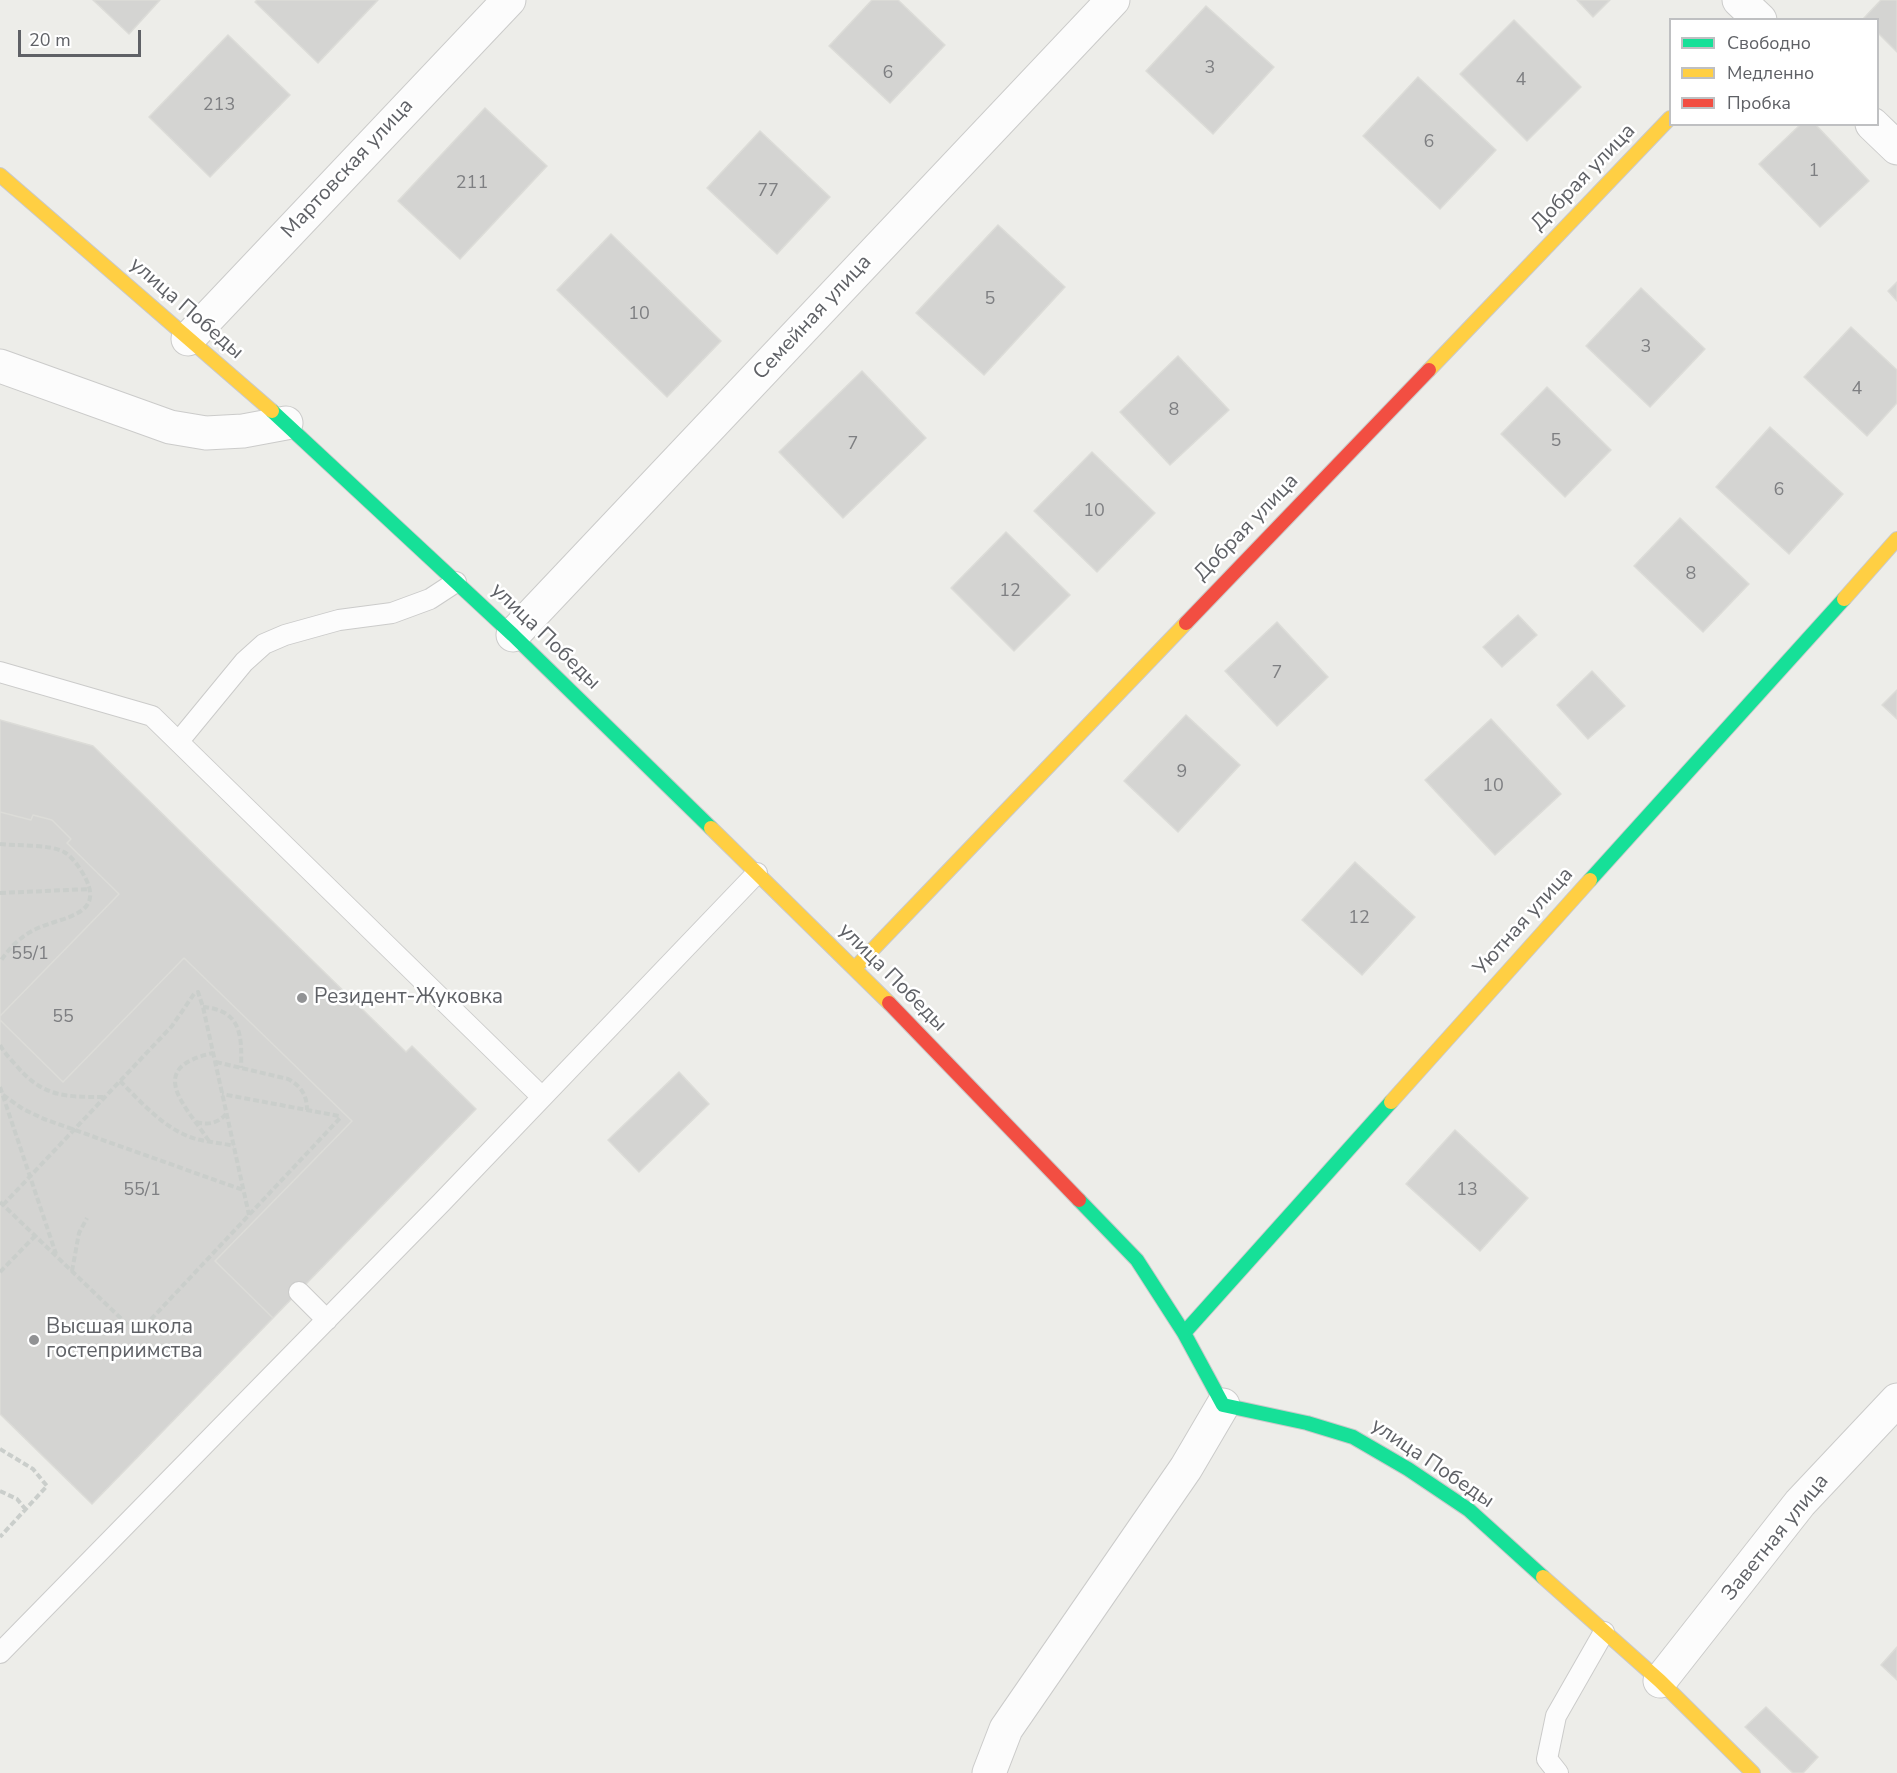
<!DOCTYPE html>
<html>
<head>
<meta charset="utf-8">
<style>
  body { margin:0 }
  #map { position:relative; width:1897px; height:1773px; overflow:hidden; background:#edede9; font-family:"Nunito Sans",sans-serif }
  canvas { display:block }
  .legend { position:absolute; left:1669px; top:18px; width:210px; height:108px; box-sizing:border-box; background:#fff; border:2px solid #bfc0c2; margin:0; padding:8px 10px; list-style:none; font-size:18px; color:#5f6166 }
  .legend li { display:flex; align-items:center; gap:12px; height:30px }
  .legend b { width:30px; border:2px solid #bfc0c2 }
  .scale { position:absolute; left:18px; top:30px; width:123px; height:27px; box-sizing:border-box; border:3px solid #5f6166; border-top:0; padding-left:8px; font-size:18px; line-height:21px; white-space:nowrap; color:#5f6166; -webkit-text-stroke:4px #fff; paint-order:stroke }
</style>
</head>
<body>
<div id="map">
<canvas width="1897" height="1773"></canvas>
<ul class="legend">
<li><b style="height:8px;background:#16e098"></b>Свободно</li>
<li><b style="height:8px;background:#ffcf43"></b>Медленно</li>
<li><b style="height:8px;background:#f24e42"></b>Пробка</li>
</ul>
<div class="scale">20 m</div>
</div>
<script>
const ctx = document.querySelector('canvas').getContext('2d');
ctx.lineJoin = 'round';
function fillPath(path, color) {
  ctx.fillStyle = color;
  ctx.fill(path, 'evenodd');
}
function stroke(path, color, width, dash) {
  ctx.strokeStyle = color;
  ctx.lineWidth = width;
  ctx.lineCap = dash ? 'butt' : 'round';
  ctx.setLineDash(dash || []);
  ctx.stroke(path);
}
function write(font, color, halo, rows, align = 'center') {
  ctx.font = font + ' "Nunito Sans",sans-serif';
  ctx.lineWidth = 5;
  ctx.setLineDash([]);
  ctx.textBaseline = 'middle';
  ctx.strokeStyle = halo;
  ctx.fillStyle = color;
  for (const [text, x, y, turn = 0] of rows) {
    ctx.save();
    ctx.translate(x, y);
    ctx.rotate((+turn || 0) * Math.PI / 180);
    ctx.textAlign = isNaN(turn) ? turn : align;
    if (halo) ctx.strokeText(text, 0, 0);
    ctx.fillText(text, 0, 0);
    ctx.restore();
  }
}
const building = new Path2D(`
  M93,0h67l-31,34z
  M257,0h121l-60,63 -63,-61z
  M872,0h26l47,45 -55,58 -61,-57z
  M1577,0h33l-17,17z
  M1881,0h16v52l-19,-19v-13l-15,-1z
  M1206,6l68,61 -61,67 -67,-63z
  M1514,20l67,67 -54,54 -67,-67z
  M228,35l62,60 -80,82 -61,-60z
  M1418,77l78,73 -56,59 -77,-73z
  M485,108l62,58 -87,93 -62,-58z
  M1801,124h14l54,57 -49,46 -61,-63z
  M760,131l70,66 -53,57 -70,-66z
  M998,225l67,62 -81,88 -68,-62z
  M611,234l110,107 -54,56 -110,-107z
  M1897,282v19l-9,-10z
  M1641,288l64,61 -55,58 -64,-61z
  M1851,327l46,43v33l-30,33 -63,-59z
  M1178,356l51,54 -59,55 -50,-53z
  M862,371l64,67 -83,80 -64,-66z
  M1547,387l64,63 -46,47 -64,-63z
  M1770,427l73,67 -54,60 -73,-67z
  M1092,452l63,61 -58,59 -63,-61z
  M1680,518l69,66 -46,48 -69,-66z
  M1006,532l64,63 -56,56 -63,-63z
  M1518,615l19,20 -35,32 -19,-20z
  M1277,622l51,55 -51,49 -52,-55z
  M1592,671l33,35 -37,33 -31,-34z
  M1897,690v29l-15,-14z
  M1186,715l54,50 -62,67 -54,-51z
  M1491,719l70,75 -66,61 -70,-75z
  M0,720l93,26 313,306 6,-6 64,63 -203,209 -58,-57 137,-140 -168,-163 -121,124 -63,-62v-4l119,-122 -52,-51 4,-4 -19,-19 -19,-5 -2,5 -31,-8z
  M0,812l31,8 2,-5 19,5 19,19 -4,4 52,51 -119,122z
  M1355,862l60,55 -53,58 -60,-55z
  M184,958l168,163 -137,140 58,57 -181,186 -92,-90v-394l63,62z
  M679,1072l30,32 -70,68 -31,-32z
  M1455,1130l73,68 -48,53 -74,-67z
  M1897,1647v33l-16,-15z
  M1766,1707l52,50 -15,16h-10l-48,-46z`);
fillPath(building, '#d4d4d2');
stroke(building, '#dcdcd8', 1.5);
const lane = new Path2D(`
  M0,672l152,44 390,381
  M179,741l65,-79 20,-18 21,-9 54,-15 53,-7 38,-14 26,-17
  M299,1292l28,28
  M0,1653l441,-450 316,-330
  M1558,1773l-11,-14 9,-43 48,-84`);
const street = new Path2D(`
  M1739,0l21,20
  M1872,124l25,24
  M188,339l321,-339
  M0,366l170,61 36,6 37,-2 43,-8
  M513,635l600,-635
  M1660,1681l140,-178 97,-103
  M989,1773l17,-44 180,-261 37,-63`);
const fast = new Path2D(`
  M272,411l241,224 198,193
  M1590,880l254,-281
  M1079,1200l58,60 47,73 39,72 84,18 46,14 55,32 61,41 74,67
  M1184,1333l207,-231`);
const slow = new Path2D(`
  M0,175l272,236
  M1429,370l241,-252
  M1844,599l53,-60
  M711,828l178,175
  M855,968l331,-345
  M1391,1102l199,-222
  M1543,1577l117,104 93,92`);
const jam = new Path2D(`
  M1186,623l243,-253
  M889,1003l190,197`);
stroke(lane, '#cbcbca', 22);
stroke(street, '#cbcbca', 35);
stroke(fast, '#c9c9ca', 16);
stroke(slow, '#c9c9ca', 16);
stroke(jam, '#c9c9ca', 16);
stroke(new Path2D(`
  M0,844c16,2 50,0 64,8 7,4 14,13 18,20 27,44 -19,44 -46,57 -15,7 -27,19 -36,33
  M0,893l90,-4
  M203,1007c39,3 39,30 38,61
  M0,1045c4,7 9,13 15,19 27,33 49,33 90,33
  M216,1062l72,17c13,7 19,16 19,31
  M120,1081c22,22 45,49 76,58 12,3 25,4 38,7
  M0,1087l56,167
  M3,1095l20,14 21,10 199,71
  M196,1122c12,3 21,2 30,-8
  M209,1141c-25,-37 -64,-73 4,-88
  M0,1202l133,128h8l199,-212 -1,-2 -117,-22
  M3,1205l169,-179 22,-32 4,-2 5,15 46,208
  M72,1271l7,-38 8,-15
  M0,1272l35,-36
  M0,1449l33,20 14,17 -47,51
  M0,1491l17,8 9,11`), '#cacecb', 4, [6, 3]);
stroke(lane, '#fcfcfc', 20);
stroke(street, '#fcfcfc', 33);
stroke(fast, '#16e098', 14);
stroke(slow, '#ffcf43', 14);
stroke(jam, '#f24e42', 14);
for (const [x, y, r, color] of [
  [302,998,6,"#919294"],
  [34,1340,6,"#919294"]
]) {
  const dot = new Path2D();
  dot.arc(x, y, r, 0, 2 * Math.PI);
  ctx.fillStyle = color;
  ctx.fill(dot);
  stroke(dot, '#fff', 2);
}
write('18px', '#7e7f82', null, [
  ["3",1210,69],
  ["6",888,74],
  ["4",1521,81],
  ["213",219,106],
  ["6",1429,143],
  ["1",1814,172],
  ["211",472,184],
  ["77",768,192],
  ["5",990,300],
  ["10",639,315],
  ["3",1646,348],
  ["4",1857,390],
  ["8",1174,411],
  ["5",1556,442],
  ["7",853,445],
  ["6",1779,491],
  ["10",1094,512],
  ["8",1691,575],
  ["12",1010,592],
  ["7",1277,674],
  ["9",1182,773],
  ["10",1493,787],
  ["12",1359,919],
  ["55/1",30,955],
  ["55",63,1018],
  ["55/1",142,1191],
  ["13",1467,1191]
]);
write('21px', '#5f6166', '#fff', [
  ["Мартовская улица",348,169,-47],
  ["Добрая улица",1584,178,-46],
  ["улица Победы",186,309,41],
  ["Семейная улица",813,318,-47],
  ["Добрая улица",1247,528,-46],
  ["улица Победы",545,637,44],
  ["Уютная улица",1524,922,-48],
  ["улица Победы",892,978,45],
  ["улица Победы",1432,1464,34],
  ["Заветная улица",1776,1538,-51]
]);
write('21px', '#5f6166', '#fff', [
  ["Резидент-Жуковка",314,998],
  ["Высшая школа",46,1328],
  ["гостеприимства",46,1352]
], 'left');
</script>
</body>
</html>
